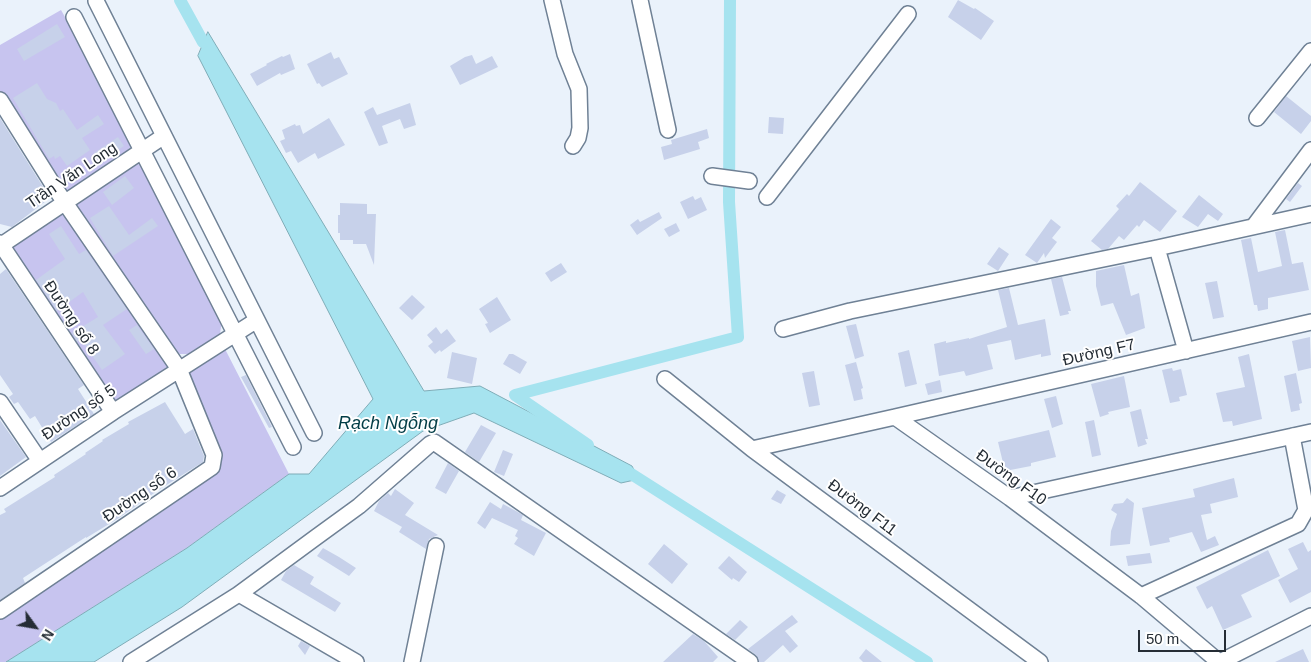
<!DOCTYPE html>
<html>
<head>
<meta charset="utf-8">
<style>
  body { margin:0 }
  #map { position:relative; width:1311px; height:662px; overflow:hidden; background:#eaf2fb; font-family:Arial,sans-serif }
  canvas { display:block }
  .north { position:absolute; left:10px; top:602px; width:50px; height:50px; -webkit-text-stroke:4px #fff; paint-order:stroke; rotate:122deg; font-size:14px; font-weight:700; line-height:20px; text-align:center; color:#252d35 }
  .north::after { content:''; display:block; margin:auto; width:18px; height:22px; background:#252d35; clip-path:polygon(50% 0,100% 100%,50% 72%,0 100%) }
  .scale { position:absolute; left:1138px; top:630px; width:88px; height:22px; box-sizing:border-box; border:2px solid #252d35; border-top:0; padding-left:6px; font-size:15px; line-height:18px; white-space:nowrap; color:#252d35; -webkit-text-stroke:4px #fff; paint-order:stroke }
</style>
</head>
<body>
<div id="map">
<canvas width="1311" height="662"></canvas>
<div class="north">N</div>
<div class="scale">50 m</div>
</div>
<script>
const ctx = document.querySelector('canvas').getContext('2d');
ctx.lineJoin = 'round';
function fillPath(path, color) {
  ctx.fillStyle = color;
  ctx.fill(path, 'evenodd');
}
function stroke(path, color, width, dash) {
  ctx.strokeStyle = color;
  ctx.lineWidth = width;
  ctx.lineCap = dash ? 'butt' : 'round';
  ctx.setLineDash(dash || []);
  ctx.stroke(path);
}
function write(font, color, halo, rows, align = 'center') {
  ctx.font = font + ' Arial,sans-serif';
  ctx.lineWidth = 4;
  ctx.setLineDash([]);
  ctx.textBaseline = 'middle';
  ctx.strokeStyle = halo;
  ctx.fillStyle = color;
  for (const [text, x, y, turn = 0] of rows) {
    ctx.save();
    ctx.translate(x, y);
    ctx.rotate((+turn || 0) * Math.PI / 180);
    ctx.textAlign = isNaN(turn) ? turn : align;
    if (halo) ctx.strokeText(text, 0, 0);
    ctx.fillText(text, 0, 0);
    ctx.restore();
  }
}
fillPath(new Path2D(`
  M61,10l79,139 -74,47 -66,-96v-55z
  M137,164l9,1 76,155 -2,14 -32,20h-8l-7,-3 -101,-149 54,-35z
  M59,210l9,1 103,152 -2,6 -51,33h-7l-101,-148 2,-11z
  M225,349l64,125 -102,74 -181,114h-6v-44l163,-107 50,-39 -25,-96c7,-13 23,-24 37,-27z`), '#c7c4ef');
const water = new Path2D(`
  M208,32l216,359 56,-5 152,80 7,13 -18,4 -147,-70 -51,18 -241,176 -88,55h-88l181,-114 102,-74h20l64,-75 -175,-343z`);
fillPath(water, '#a6e3ef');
stroke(water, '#7facb7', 1);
stroke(new Path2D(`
  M180,0l23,42
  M588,445l-73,-50 223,-58 -9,-135 1,-202
  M625,470l302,192`), '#a6e3ef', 12);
fillPath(new Path2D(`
  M958,0l16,9 1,-1 19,13 -13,19 -33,-23z
  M57,24l8,13 -41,24 -7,-12z
  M331,52l3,7 5,-2 9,17 -26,13 -3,-4 -2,1 -10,-20z
  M290,54l5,15 -14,6 -1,-2 -23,13 -7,-12 17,-9 -1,-1 16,-8 1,1z
  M472,55l4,9 16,-8 6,11 -38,18 -10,-19 15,-9z
  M37,83l10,16 9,4 4,8 3,-2 14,21 21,-15 6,9 -22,14 8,12 -23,16 -7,-10 -5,3 -1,-3 -5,3 -36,-61z
  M1286,96l25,20v5l-10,13 -27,-22z
  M410,103l6,22 -12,4 -4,-10 -18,7 6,17 -9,3 -15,-34 9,-5 4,8z
  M769,117l15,1 -1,16 -15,-1z
  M0,118l50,80 -38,29 -12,-3z
  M329,118l16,27 -27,14 -3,-6 -17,10 -7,-12 -5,2 -6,-12 5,-2 -3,-9 13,-6 1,2 4,-1 3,9z
  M707,129l2,9 -11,4 2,7 -36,11 -3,-13 11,-3 -1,-4z
  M118,137l6,9 -24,16 -6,-9z
  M125,176l9,12 -22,17 -9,-13z
  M1140,182l37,29 -17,21 -16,-12 -5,7 -2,-2 -13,15 -5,-4 -11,13 -6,1 -11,-9 28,-32 -3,-3 11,-12 2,2z
  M1298,183l4,3 -12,16 -4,-3z
  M1199,195l24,19 -5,7 -10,-7 -10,13 -16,-10z
  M693,196l2,4 6,-3 6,13 -19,9 -8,-17z
  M340,203l27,1v10h9l-2,51 -8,-21h-13v-4h-13v-7h-2v-18h2z
  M109,206l20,29 23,-17 6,8 -45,30 -23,-38z
  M659,212l3,6 -25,17 -7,-10 8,-6 2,3z
  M1051,219l10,8 -9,11 5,4 -12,16 -1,-5 -7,10 -12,-8z
  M676,223l4,8 -11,6 -5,-8z
  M61,226l18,28 7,-4 41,59 -24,16 22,29 -23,16 -21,-31 -4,3 -5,-9 26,-16 -15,-25 -26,19 -21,-31 29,-21 -16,-25z
  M1285,230l7,34 11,-2 6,28 -41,8v11l-10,2 -1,-6h-3l-13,-65 10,-2 7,34 24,-6 -7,-34z
  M999,247l10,7 -11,17 -11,-7z
  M561,263l6,9 -16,10 -6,-9z
  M1124,265l7,31 8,-3 6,35 -19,7 -13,-32 -12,3 -5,-20v-15z
  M6,269l78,116 -6,4 16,25 -43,28 -16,-26 -5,3 -12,-17 -4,2 -5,-7 4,-3 -13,-19v-101z
  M1062,277l9,34h-3l1,3 -9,2 -9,-37z
  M1217,281l7,36 -11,2 -8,-36z
  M1009,288l9,37 27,-6 6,36 -10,2v-3l-26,6 -4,-20 -24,5 6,24 -27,7 -2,-5 -25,5 -5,-32 12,-3v2l23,-5v1l38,-12 -9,-37z
  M412,295l13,12 -13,13 -13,-12z
  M497,297l14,23 -21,13 -5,-9 3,-1 -9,-14z
  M856,324l8,32 -9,3 -9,-33z
  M137,325l17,24 -8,5 -17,-24z
  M436,327l5,7 6,-5 9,12 -15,11 -1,-2 -5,4 -7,-8 5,-4 -6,-7z
  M1310,337l1,31 -13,3 -6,-30z
  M909,350l8,34 -12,3 -7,-34z
  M452,352l25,6 -5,26 -25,-6z
  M509,354h4l14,8 -7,12 -17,-10z
  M1249,354l13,65 -29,7 -1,-5 -9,1 -7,-29 29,-6 -7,-30z
  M856,362l7,26 -2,1 2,10 -9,2 -9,-36z
  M1172,368l1,3 8,-2 6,26 -8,2 1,4 -10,2 -8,-33z
  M814,371l6,34 -11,2 -7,-34z
  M1296,373l6,30 -3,1 1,6 -9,2 -7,-36z
  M246,375l26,52 -3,1 -28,-51z
  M1124,376l6,31 -22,5 1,2 -9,3 -9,-33z
  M940,380l2,12 -14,3 -3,-11z
  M1056,396l7,28 -11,4 -8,-29z
  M165,402l20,32 8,-5 11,27 -1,6 -46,29 -38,27 -33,20v-1l-63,41 2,5 -25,17v-85l6,-3 -2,-3 51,-32 -1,-2 32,-21 -1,-1 18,-12 -1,-1 27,-16 -1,-2z
  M1141,409l7,30h-3l2,5 -9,3 -8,-35z
  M0,420l26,37 -26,19z
  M1094,420l7,35 -9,2 -7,-35z
  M481,425l15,8 -17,29 -14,-10z
  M1049,430l7,27 -25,6v3l-26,5 -7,-29z
  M503,450l10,4 -9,22 -10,-4z
  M448,463l11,8 -13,23 -11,-6z
  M1234,478l4,19 -28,7 2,9 -11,2 6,25 8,-4 4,9 -18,7 -9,-20 -23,6 1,4 -20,4 -8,-38 53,-11 -2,-8z
  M395,489l19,14 -9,12 33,20 -9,4 -3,10 -27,-17 3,-5 -28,-16 5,-10 9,-8 3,3z
  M777,490l9,5 -5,9 -10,-5z
  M1127,498l7,5 -4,41 -20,2 1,-15 6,-17 -6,-4 3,-6 9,-1z
  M490,502l11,7 2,-5 13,7 7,4 -2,5 25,13 -12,23 -20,-12 4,-6 -3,-2 3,-6 -26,-12 -7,11 -8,-6z
  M1303,542l5,10 3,-2v42l-21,11 -12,-23 20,-11 -10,-20z
  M664,544l24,20 -16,20 -24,-20z
  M323,548l16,9 17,11 -7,8 -32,-20z
  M1268,550l12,26 -39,19 11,22 -29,13 -11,-24 -5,3 -11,-22z
  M1150,553l2,10 -24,3 -2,-10z
  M729,556l18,16 -8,10 -6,-4 -1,2 -14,-12z
  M294,565l20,12 -4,7 31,19 -6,9 -54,-32 5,-9z
  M792,615l6,7 -13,9 13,15 -8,7 -7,-8 -19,17h-5l-3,-7 -8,-6z
  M740,620l8,7 -13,13 -9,-6z
  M693,634l11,7 14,16 -5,5h-50z
  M301,641l9,5 -5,9 -7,-9z
  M866,649l16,13h-19l-4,-4z
  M1303,649l6,13h-34z`), '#c7d1ea');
const minor = new Path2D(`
  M552,0l13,54 14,35 1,39 -2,10 -5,8
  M640,0l28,130
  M96,1l218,432
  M74,17l219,430
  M0,100l57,91 122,178 35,86 -2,12 -212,144
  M1257,118l54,-67
  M712,176l37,5
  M767,197l141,-183
  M1254,226l57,-76
  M0,243l113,169
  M0,246l164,-110
  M1157,248l29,103
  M783,329l67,-18 307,-63 154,-34
  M665,379l87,70 288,213
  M0,402l40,59
  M895,417l416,-95
  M752,449l143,-32 115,81 131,98 78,66
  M0,488l113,-76 144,-92
  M1010,498l301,-66
  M239,594l117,68
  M1141,596l157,-72 8,-14 -14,-74
  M131,662l108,-68 76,-56 44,-32 71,-62 4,-2 316,220
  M412,662l24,-116
  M1220,662l91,-46`);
stroke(minor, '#6f8195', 18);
stroke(minor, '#fff', 15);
write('16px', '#252d35', '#fff', [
  ["Trần Văn Long",72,176,-34],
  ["Đường số 8",71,318,56],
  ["Đường F7",1099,353,-13],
  ["Đường số 5",79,413,-34],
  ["Đường F10",1011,478,36],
  ["Đường số 6",140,495,-34],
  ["Đường F11",862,508,37]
]);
write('italic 18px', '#023d46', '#fff', [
  ["Rạch Ngỗng",388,424]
]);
</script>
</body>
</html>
